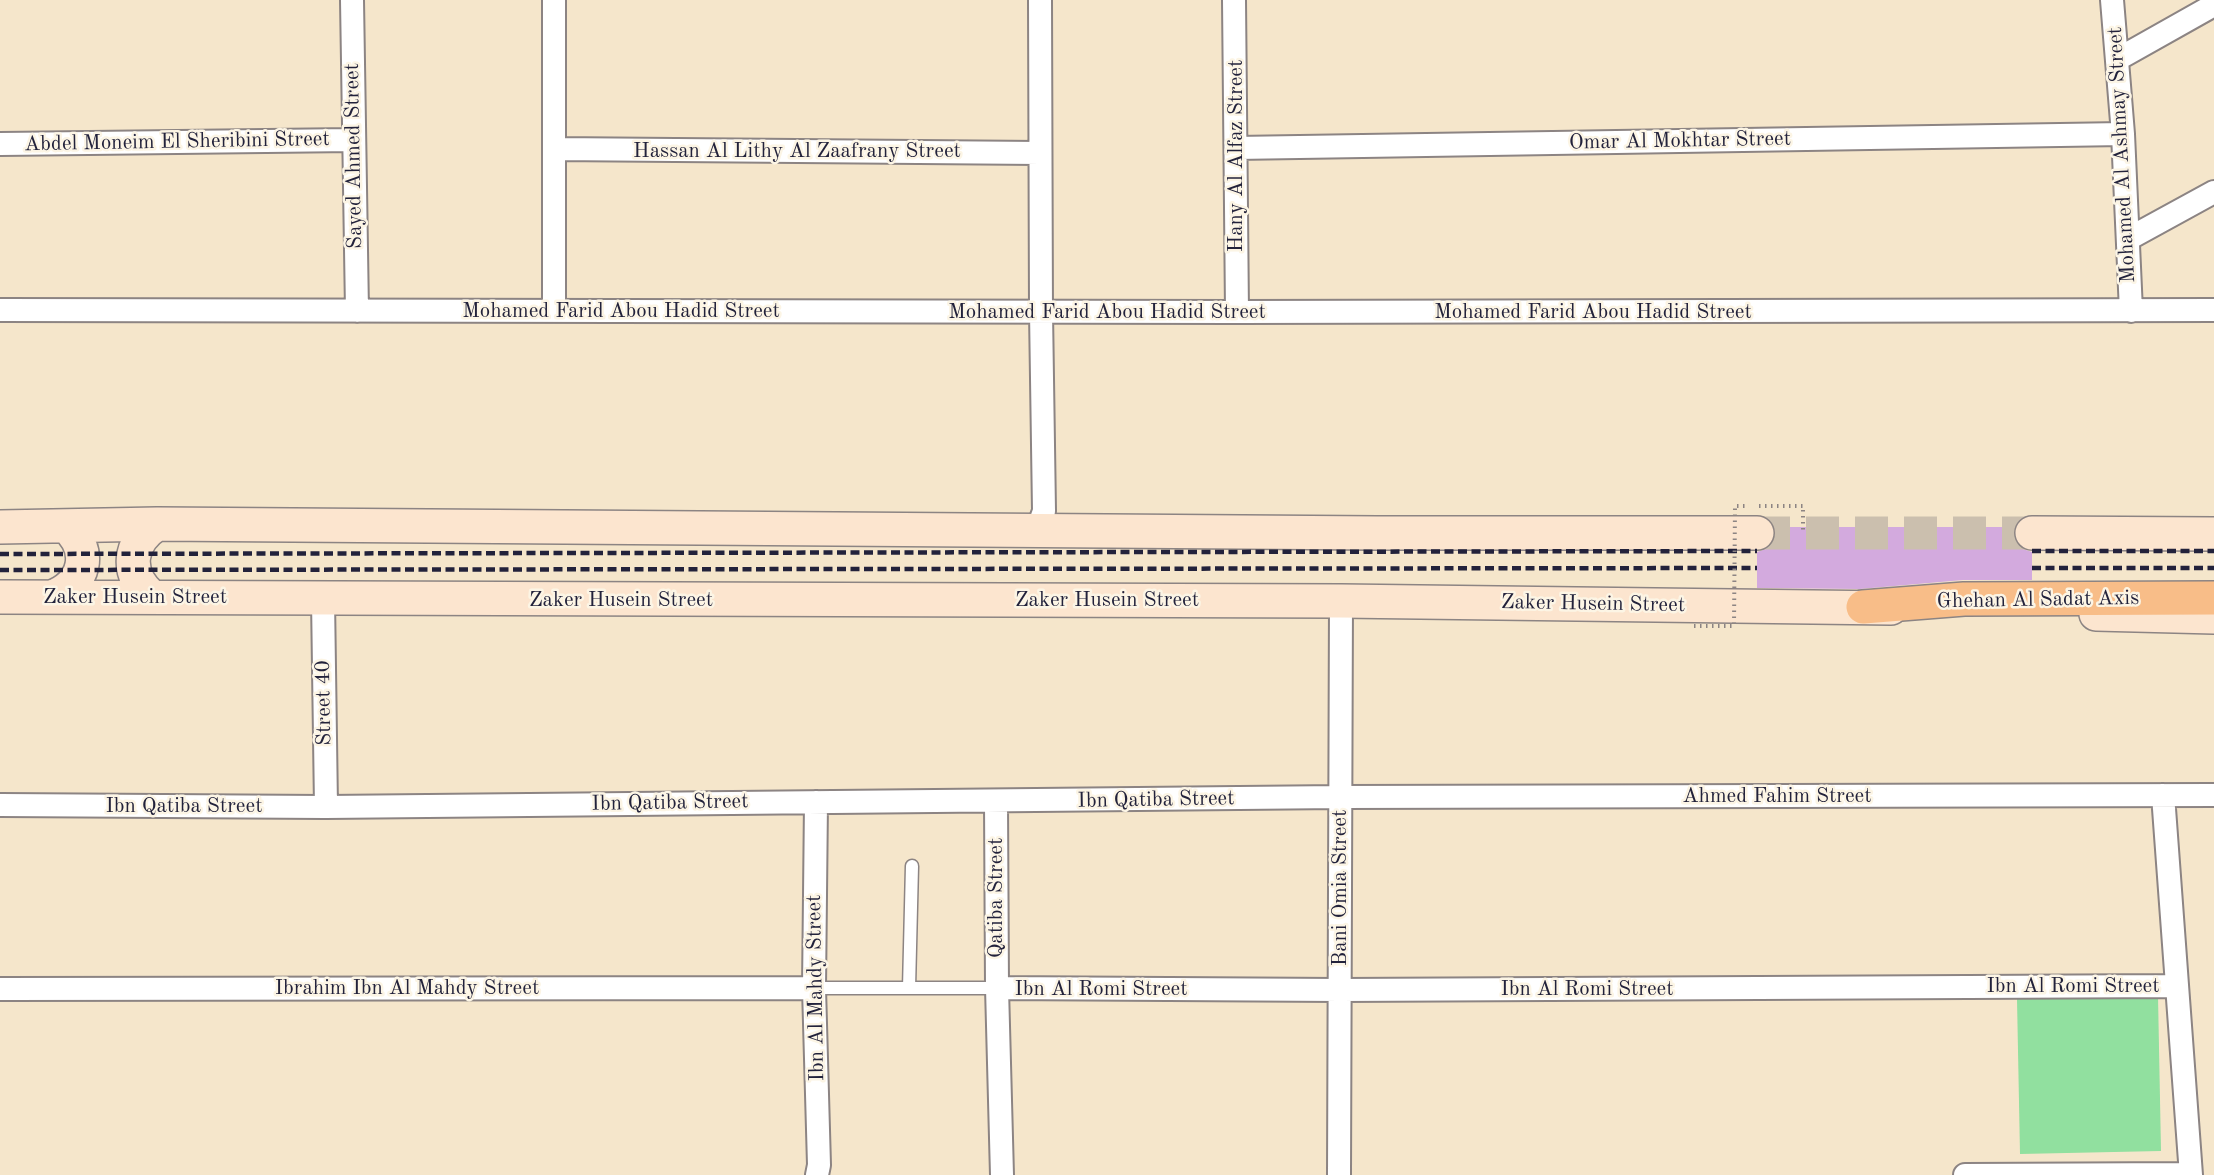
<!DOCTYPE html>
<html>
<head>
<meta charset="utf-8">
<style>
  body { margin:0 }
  canvas { display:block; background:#f5e6cb }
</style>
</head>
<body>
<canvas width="2214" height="1175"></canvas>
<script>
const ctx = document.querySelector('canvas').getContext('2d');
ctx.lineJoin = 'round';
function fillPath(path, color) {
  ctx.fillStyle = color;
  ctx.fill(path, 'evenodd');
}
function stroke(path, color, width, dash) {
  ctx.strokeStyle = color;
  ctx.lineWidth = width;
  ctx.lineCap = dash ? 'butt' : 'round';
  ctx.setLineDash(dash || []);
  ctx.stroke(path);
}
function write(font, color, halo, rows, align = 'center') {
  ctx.font = font + ' "Old Standard TT",serif';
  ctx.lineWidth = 5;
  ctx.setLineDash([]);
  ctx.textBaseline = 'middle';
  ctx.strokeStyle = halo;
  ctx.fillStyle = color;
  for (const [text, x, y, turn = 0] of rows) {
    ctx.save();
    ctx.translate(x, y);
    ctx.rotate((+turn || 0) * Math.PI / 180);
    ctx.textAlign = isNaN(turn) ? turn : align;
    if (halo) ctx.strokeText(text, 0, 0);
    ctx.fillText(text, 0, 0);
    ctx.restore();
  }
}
fillPath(new Path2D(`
  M2158,996l3,155 -141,3 -3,-155z`), '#91e09f');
fillPath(new Path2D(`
  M1774,527h241l-2,6 3,10 7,6 9,3v28h-69l-103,9 -103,-1v-36l9,-3 7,-6 3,-9z`), '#d3aade');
stroke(new Path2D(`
  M1757,533h275`), '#cbbfae', 33, [33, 16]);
const lane = new Path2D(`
  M814,988h183
  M909,988l3,-122`);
const street = new Path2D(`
  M352,0l5,311
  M554,0v311
  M1234,0l3,312
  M2112,0l11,134 8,177
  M2118,59l96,-54
  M0,144l354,-4
  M1236,148l887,-14
  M554,149l486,4
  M2128,239l86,-47
  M0,310l1237,2 977,-2
  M1032,531l8,-9 4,-11 -3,-199 -1,-312
  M323,599l3,208
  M2163,795l28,380
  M816,802l-2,186 5,177 -2,10
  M996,802l1,186 5,187
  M0,805l326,2 1014,-10 874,-2
  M997,988l343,2 837,-4
  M0,989l814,-1
  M1339,1175l2,-574
  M1965,1175l225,-1`);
const secondary = new Path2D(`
  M0,527l157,-3 1221,9h379
  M2032,533l182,1
  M151,596c-26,-23 -23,-53 6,-72
  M0,597l1341,4 550,7
  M52,597c34,-13 41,-47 14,-71
  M2096,614l118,3`);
const primary = new Path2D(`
  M1863,607l101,-8 250,-1`);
stroke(lane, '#8c8483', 15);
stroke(street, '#8c8483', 26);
stroke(secondary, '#8c8483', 36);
stroke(primary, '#8c8483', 36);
stroke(new Path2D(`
  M1759,506h44v27`), '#8c8483', 4, [1.5, 4.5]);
stroke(lane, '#fff', 12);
stroke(street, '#fff', 22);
stroke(secondary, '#fce5cf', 33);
stroke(primary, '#f8bd88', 33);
stroke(new Path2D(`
  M2032,551h182
  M0,554l1757,-3
  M2032,568h182
  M0,570l1757,-2`), '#22223b', 4.5, [9, 4.5]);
stroke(new Path2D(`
  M1694,626h40l1,-120h14`), '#8c8483', 4, [1.5, 4.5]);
write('21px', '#22223b', '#fcf5e5', [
  ["Omar Al Mokhtar Street",1680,141,-1],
  ["Abdel Moneim El Sheribini Street",177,142,-1],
  ["Hassan Al Lithy Al Zaafrany Street",797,151],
  ["Mohamed Al Ashmay Street",2122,155,-93],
  ["Sayed Ahmed Street",354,156,-91],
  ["Hany Al Alfaz Street",1236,156,-90],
  ["Mohamed Farid Abou Hadid Street",621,311],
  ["Mohamed Farid Abou Hadid Street",1107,312],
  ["Mohamed Farid Abou Hadid Street",1593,312],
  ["Zaker Husein Street",135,597],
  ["Zaker Husein Street",621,600],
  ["Zaker Husein Street",1107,600],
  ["Ghehan Al Sadat Axis",2038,600,-1],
  ["Zaker Husein Street",1593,604,1],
  ["Street 40",324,703,-91],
  ["Ahmed Fahim Street",1777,796],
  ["Ibn Qatiba Street",1156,800,-1],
  ["Ibn Qatiba Street",670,803,-1],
  ["Ibn Qatiba Street",184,806],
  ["Bani Omia Street",1340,888,-90],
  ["Qatiba Street",996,898,-90],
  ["Ibn Al Romi Street",2073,986],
  ["Ibrahim Ibn Al Mahdy Street",407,988],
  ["Ibn Al Mahdy Street",816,988,-91],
  ["Ibn Al Romi Street",1101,989],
  ["Ibn Al Romi Street",1587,989]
]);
</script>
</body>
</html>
